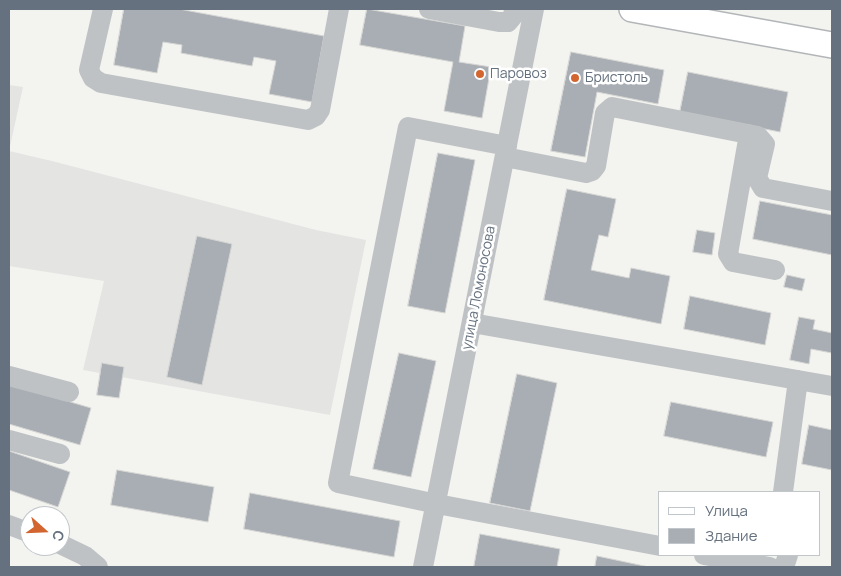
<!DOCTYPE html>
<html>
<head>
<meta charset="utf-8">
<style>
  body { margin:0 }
  #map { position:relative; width:841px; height:576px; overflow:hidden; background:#f3f4f0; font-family:Manrope,sans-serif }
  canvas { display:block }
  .frame { position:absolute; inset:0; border:10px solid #65717e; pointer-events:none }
  .legend { position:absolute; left:658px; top:491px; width:162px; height:65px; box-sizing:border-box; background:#fff; border:1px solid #c1c6cb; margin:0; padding:6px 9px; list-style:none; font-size:15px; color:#65717e }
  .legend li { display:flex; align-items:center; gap:10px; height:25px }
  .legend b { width:25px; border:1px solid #c1c6cb }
  .north { position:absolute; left:20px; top:506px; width:50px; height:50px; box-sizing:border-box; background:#fff; border:1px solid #c1c6cb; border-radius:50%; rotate:110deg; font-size:14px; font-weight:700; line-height:20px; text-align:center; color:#65717e }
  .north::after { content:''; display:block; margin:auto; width:18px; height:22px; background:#d36530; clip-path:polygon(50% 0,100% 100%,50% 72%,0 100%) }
</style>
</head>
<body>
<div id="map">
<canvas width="841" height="576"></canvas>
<div class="frame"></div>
<ul class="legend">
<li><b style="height:6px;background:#fff"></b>Улица</li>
<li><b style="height:14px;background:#a8aeb3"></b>Здание</li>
</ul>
<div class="north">С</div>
</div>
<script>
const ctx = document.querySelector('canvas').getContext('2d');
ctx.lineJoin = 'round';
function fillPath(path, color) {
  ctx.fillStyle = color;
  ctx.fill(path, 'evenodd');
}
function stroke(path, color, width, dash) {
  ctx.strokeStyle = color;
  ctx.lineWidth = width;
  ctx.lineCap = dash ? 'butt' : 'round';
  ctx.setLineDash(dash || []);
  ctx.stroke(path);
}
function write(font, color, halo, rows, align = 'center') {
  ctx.font = font + ' Manrope,sans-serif';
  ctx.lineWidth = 5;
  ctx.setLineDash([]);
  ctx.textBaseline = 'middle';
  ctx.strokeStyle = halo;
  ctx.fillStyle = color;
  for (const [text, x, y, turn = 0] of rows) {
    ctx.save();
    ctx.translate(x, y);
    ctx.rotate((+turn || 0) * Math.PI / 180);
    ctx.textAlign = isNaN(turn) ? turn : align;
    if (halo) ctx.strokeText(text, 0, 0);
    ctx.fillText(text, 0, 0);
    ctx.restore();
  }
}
fillPath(new Path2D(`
  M9,85l14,2 -14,64 43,10 264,69 50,10 -36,175 -247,-45 21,-89 -95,-15z`), '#e4e5e3');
const building = new Path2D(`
  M124,9h55l145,27 -12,66 -43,-8 7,-33 -22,-4 -2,9 -71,-13 1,-8 -19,-3 -6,31 -43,-8z
  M367,9l98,17 -6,36 32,5 -9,51 -38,-7 9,-49 -93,-17z
  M571,52l93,18 -6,34 -61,-12 -12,65 -34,-6z
  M688,72l100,20 -8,40 -100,-20z
  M438,153l37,7 -30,153 -37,-7z
  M567,189l49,10 -8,38 -9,-2 -8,35 38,8 2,-10 39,8 -9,48 -117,-24z
  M760,201l72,14v40l-79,-16z
  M697,230l18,3 -3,22 -19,-3z
  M197,236l35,8 -30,141 -35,-8z
  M787,275l18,4 -3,12 -18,-4z
  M690,296l81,17 -6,32 -81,-16z
  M799,317l16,3 -2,9 19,4v20l-21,-4 -2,15 -19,-4z
  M399,353l37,8 -25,116 -38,-8z
  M102,363l22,4 -5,31 -22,-3z
  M517,374l40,9 -27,128 -40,-8z
  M9,384l82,24 -11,37 -71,-21z
  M671,402l102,20 -7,35 -102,-21z
  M809,425l23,5v40l-30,-6z
  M9,451l61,21 -12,35 -49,-17z
  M117,470l97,17 -6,35 -97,-17z
  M250,493l150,28 -6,36 -150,-28z
  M480,534l80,15 -3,18h-83z
  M597,556l52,11h-54z`);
fillPath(building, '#a8aeb3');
stroke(building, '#d5d5d3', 1);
const major = new Path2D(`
  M632,9l200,36`);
stroke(major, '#b3b6b9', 28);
stroke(new Path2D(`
  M103,9l-14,61 4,8 8,5 207,37 8,-4 4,-6 19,-101
  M429,9l70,13h9l5,-6 1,-7
  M749,134l-21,120 5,8 42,8
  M507,146l-99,-19 -70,356 99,21 223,42
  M505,157l81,16 6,-2 4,-5 9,-53 7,-6 146,29 7,8 -8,34 6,10 69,13
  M472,323l360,63
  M9,376l60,16
  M9,440l51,14
  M783,492l15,-112
  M9,525l21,8
  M60,544l25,12 13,11
  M704,555l66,12
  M423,567l111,-558
  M784,567l4,-12`), '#bfc2c5', 20);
stroke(major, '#fff', 25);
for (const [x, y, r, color] of [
  [480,74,5,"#d36530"],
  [575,78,5,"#d36530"]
]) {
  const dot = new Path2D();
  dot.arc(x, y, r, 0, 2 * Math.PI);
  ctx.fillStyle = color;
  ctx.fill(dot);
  stroke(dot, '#fff', 2);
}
write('14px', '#65717e', '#fff', [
  ["Паровоз",490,74],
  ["Бристоль",585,78]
], 'left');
write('14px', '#65717e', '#fff', [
  ["улица Ломоносова",479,288,-79]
]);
</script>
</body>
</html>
